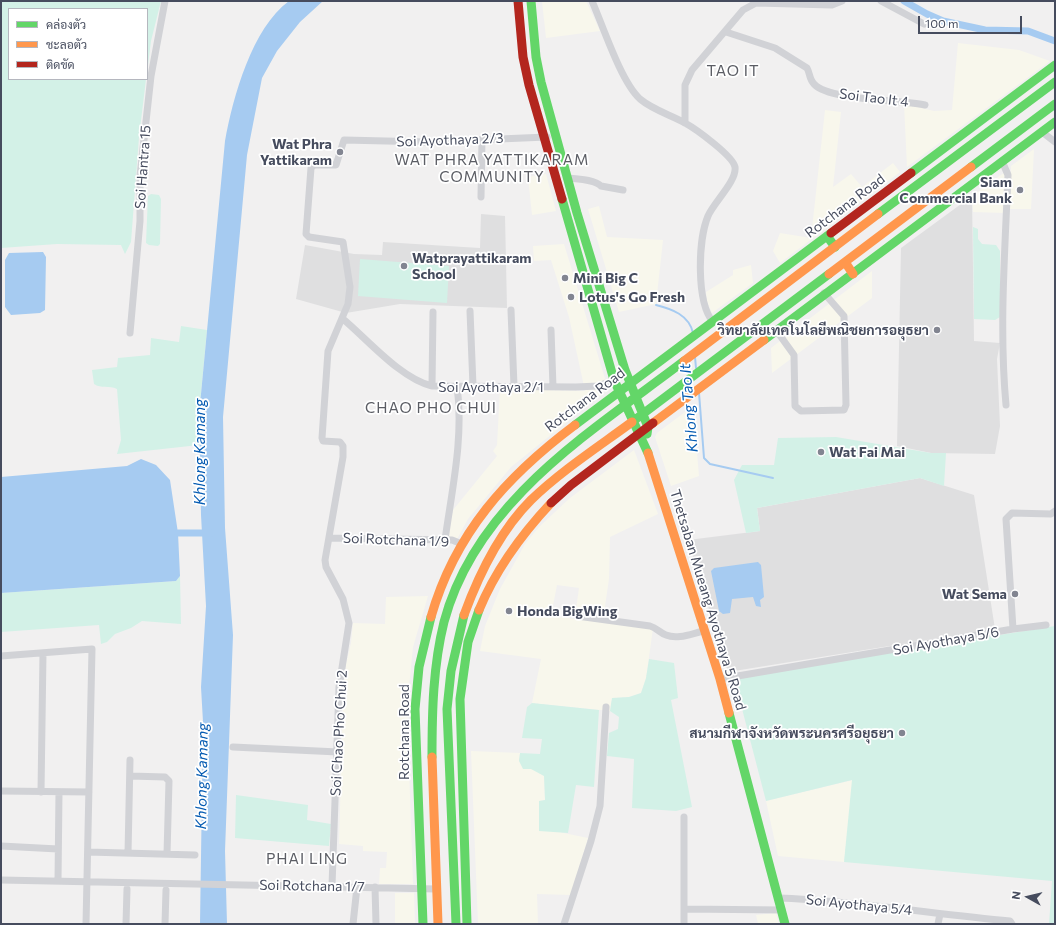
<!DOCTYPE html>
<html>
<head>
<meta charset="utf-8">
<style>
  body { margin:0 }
  #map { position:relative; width:1056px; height:925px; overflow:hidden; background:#f1f0f0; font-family:Commissioner,Sarabun,sans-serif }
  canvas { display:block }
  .frame { position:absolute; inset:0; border:2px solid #464c5e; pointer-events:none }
  .legend { position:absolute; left:8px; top:8px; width:140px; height:72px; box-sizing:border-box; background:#fff; border:1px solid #b5b7bf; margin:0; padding:5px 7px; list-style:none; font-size:12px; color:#464c5e }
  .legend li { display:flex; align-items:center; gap:8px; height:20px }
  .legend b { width:20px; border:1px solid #b5b7bf }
  .north { position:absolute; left:1008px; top:877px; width:40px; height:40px; -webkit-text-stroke:3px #fff; paint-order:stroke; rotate:278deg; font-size:11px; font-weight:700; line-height:16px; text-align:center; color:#464c5e }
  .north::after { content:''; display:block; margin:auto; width:14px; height:18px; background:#464c5e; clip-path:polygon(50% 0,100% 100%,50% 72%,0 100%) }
  .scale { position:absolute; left:918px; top:16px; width:104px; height:18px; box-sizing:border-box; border:2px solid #464c5e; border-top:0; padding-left:5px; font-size:12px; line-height:14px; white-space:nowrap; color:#464c5e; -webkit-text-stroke:3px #fff; paint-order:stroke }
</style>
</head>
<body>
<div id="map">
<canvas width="1056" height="925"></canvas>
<div class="frame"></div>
<ul class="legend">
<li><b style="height:5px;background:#63d668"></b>คล่องตัว</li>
<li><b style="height:5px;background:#ff974d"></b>ชะลอตัว</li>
<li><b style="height:5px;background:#b3261e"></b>ติดขัด</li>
</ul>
<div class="north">N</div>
<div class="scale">100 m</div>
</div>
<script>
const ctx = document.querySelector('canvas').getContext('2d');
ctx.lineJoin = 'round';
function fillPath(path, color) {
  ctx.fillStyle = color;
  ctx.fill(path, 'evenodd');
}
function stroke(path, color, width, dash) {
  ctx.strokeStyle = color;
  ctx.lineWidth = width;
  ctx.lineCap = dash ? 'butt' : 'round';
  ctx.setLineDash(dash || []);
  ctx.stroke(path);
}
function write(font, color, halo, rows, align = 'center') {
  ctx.font = font + ' Commissioner,Sarabun,sans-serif';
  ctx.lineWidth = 3.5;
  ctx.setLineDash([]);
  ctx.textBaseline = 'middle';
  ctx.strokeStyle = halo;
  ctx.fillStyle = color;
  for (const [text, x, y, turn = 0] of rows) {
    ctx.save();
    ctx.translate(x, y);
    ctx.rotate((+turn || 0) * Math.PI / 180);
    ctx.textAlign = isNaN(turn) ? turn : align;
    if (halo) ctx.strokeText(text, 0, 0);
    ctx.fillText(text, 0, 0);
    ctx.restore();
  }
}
fillPath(new Path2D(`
  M542,1h44l14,30 -54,7z
  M958,43l61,7 31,11 -143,106 -3,-63 30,7 18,-1z
  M825,110l16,2 -8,75 18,-13 11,13 31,-24 7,9 -120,91 -7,-12 7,-18 31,5z
  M1034,149l-3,60h-21l1,-43z
  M1005,172v41l-32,-1 -1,-16z
  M546,174l10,37 -24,4 -4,-38z
  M599,206l8,31 56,3 -7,64 -37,8 -31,-103z
  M564,244l42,138v6l-3,5 -92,74 -43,52 -12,22 -9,-4 6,-27 44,-54 -4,-5 4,-6 3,-56 85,2 -16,-74 -18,-57 -17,1 -1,-15z
  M751,265l2,18 -41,30 -5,-12 -1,-9 27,-17v-5z
  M872,271v27l-100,75 -1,-25z
  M693,406l6,70 -28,10 -16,-49 2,-4z
  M634,450l24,64 -48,23 -1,42 -5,34 -28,-4 3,-21 -22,-3 -6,31 102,12 -7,51 -5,14 -12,4 -17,1 -2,13 -78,-8 9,-44 -61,-8 5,-25 15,-37 25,-45 14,-17 31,-29z
  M428,596l-15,51 -6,60 6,177h-34l1,-16h6l1,-16 -24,-1v-5l-24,-2 4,-142 3,-38 5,-21 2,-20 32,1 1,-27z
  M471,751l49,2 -1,8 25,15 1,24 -6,1v30h15l34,7 -17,57 -34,-1 1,30h-60z
  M853,780l-9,82 -66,-6 -12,-55z
  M395,893h19l1,31h-20z
  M776,913l3,11h-21l-2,-9z`), '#f8f7ec');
fillPath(new Path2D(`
  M972,196l2,145 26,2 -3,16 3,67 -5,28 -64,-1 -34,-7 4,-198z
  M481,214l24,2 2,92 -107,-4 -54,9 -50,-14 9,-54 49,9 28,1 1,-13 97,6z
  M920,478l54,17 21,134 -267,43 -40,-132 72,-9 -3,-23z`), '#dfdfe0');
fillPath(new Path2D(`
  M1,1h160l-10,40 -4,32v-64h-138v70h137l-7,58 -8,105 -6,12 -4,-9 -64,-1 -56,4z
  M151,194l8,1 2,4 -1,45 -2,2 -9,-1 -3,-2 2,-47z
  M973,227l5,2v10l4,5 14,1 4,6v66l-5,3 -21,-1z
  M360,259l89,7 -2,37 -89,-7z
  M181,326l26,4 -8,85v30l-82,9 4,-14 -4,-51c-8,-4 -16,0 -23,-5l-2,-14 25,-3 1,-9 32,-3 1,-17 28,4z
  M836,437l95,16h15l-2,33 -24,-8 -163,30 3,23 -14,2 -12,-53 8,-15h32l4,-27z
  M180,576l1,48 -39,-3 -11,7 -16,6 -8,8 -6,2 -2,-19 -98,7v-39l175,-12z
  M1055,626v298h-6l3,-43 -208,-19 8,-82 -86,21 -32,-123z
  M649,659l25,4 4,35 -7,2 21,107 -16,4 -44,-3 2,-49 -27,-3 2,-23 9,-4 1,-12 -9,-6 2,-13 17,-1 12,-4 5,-15z
  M532,703l67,7 -5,77 -18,-2 -8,48 -29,-2v-30l6,-1 -1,-24 -13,-7h-8l-4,-8 1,-8 20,1 2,-15 -20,-1 5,-31z
  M236,795l72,10 -1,15 24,4 -2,22 -94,-8z`), '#d3f1e7');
fillPath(new Path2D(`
  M289,1h34l-23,21 -23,29 -15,27 -15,77 -24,262 2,111 8,107 -8,216 2,73h-27l3,-202 -2,-35 5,-81 -5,-91 -2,-100 26,-274c8,-44 27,-113 64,-140z
  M43,252l3,5 -1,53 -5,3 -29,2 -6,-8v-47l4,-7z
  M141,459l15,6 14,15 8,53 2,43 -4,5 -175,12v-116l126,-11z
  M758,562l3,3 3,32 -4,3 1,7 -5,-1 -3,-9 -21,2 -2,14 -7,1 -4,-3 -8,-40 3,-3z`), '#a6cbf1');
stroke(new Path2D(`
  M656,305c16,4 33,10 37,28
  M695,357l1,11
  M699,393l5,65 6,6 63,14`), '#a6cbf1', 2);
stroke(new Path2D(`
  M904,1l23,13 16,7 42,9 43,1 27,10
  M178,533h33`), '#a6cbf1', 7);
stroke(new Path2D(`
  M592,1c11,25 29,81 48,98 13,11 31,16 45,24 11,6 48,33 50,44 2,14 -21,35 -27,49 -10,24 -12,86 5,106
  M881,1l43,23
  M726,32l49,16 32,20c3,5 2,11 7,16 16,17 85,15 111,21
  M685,123v-38l7,-15 51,-60 13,-7 76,2 10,-4
  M1042,132l13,10
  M1002,161l6,14c-3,76 -9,154 -2,230
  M568,178c9,1 26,1 33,8l22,4
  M481,197l1,-58
  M511,310l3,76
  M470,311l3,75
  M343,319c24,20 58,60 89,67l144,1 22,-1 16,-6
  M551,330l2,57
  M776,330l18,25 1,51 6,5 43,-1 2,-5 -2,-89 -20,-23
  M130,333l10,-112v-45l11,-100 14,-75
  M432,386l1,-74
  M329,538l123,2 10,4
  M445,540c7,-51 19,-103 12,-154
  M577,616l73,10c7,2 10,7 16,9 12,5 27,-2 38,-4
  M1013,629l-7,-110 6,-6 39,1 4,-3
  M1,656l91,-7 -6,275
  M720,679l293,-50 33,-4
  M233,747l105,5
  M130,776l35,1 4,4 -2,73
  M1,791l88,1
  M41,792l2,-139
  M1,846l57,3
  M88,852l107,3
  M128,853l2,-93
  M1,880l436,9
  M58,881l1,-89
  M332,886l7,-199 10,-64 -6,-24 -17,-32 -1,-7 18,-103v-11l-3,-4 -17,-1 -1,-3 6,-87 20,-47 2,-17 -7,-45 -34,-5 -3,-3 5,-66 3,-3h22l8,-25 84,2 119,-5
  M375,887l1,37
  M779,898c77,3 154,16 231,23l2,3
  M685,909l97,1
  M126,924l1,-35
  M165,924l1,-34
  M353,924l4,-37
  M564,924l27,-83 9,-35 6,-99
  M684,924v-107
  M938,924l2,-10`), '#d1d2d6', 7);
stroke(new Path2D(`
  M531,1l5,56 5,25 36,131 48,157 23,57 -1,7
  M971,167l84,-63
  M911,173l144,-108
  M562,199l52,181 34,73
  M878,214l177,-132
  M827,236l8,11
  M764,340l291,-218
  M632,422l197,-148
  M575,425l256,-192
  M729,713l56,211
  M432,757c0,-45 1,-91 12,-135 32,-121 147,-190 240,-261
  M423,924l-8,-215 4,-42 12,-50
  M456,924l-9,-215 4,-38 13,-56
  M467,924l-7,-225 8,-57 11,-32`), '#63d668', 9);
stroke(new Path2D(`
  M845,262l8,12
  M829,274l142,-107
  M684,361l194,-147
  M653,423l111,-83
  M648,453l72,226 9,34
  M479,610c17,-41 42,-75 72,-107
  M464,615c15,-41 35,-83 67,-115 30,-29 67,-53 101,-78
  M431,617c24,-84 76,-141 144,-192
  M432,757l6,167`), '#ff974d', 9);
stroke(new Path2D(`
  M518,1l5,56 6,28 33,114
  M831,233l80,-60
  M551,503l20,-18 82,-62`), '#b3261e', 9);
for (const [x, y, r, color] of [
  [340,152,4,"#828591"],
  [1020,190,4,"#828591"],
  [404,266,4,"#828591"],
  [565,278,4,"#828591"],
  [571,297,4,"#828591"],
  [937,330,4,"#828591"],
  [821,452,4,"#828591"],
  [1015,594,4,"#828591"],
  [509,611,4,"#828591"],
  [902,733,4,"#828591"]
]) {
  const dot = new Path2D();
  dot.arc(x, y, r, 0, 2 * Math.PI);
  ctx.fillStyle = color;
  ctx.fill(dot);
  stroke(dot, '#fff', 1.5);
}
write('14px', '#464c5e', '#fff', [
  ["Soi Tao It 4",874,98,7],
  ["Soi Ayothaya 2/3",450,140,-2],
  ["Soi Hantra 15",143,167,-86],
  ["Rotchana Road",845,206,-37],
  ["Soi Ayothaya 2/1",491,387],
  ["Rotchana Road",585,400,-37],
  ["Soi Rotchana 1/9",396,540,2],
  ["Thetsaban Mueang Ayothaya 5 Road",708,600,73],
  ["Soi Ayothaya 5/6",946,641,-10],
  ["Rotchana Road",404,732,-90],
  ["Soi Chao Pho Chui 2",339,733,-87],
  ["Soi Rotchana 1/7",312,886,1],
  ["Soi Ayothaya 5/4",859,905,6]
]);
write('bold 14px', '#464c5e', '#fff', [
  ["Wat Phra",332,144],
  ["Yattikaram",332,160],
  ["Siam",1012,182],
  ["Commercial Bank",1012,198],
  ["Watprayattikaram",412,258,"left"],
  ["School",412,274,"left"],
  ["Mini Big C",573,278,"left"],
  ["Lotus's Go Fresh",579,297,"left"],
  ["วิทยาลัยเทคโนโลยีพณิชยการอยุธยา",929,330],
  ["Wat Fai Mai",829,452,"left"],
  ["Wat Sema",1007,594],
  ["Honda BigWing",517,611,"left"],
  ["สนามกีฬาจังหวัดพระนครศรีอยุธยา",894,733]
], 'right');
ctx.letterSpacing = '1px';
write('15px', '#5b5d64', '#fff', [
  ["TAO IT",733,71],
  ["WAT PHRA YATTIKARAM",492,160],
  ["COMMUNITY",492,177],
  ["CHAO PHO CHUI",431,408],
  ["PHAI LING",307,859]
]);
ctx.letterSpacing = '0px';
write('italic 15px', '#055bb2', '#fff', [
  ["Khlong Tao It",689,408,-95],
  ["Khlong Kamang",200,452,-90],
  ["Khlong Kamang",202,776,-89]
]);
</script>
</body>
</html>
